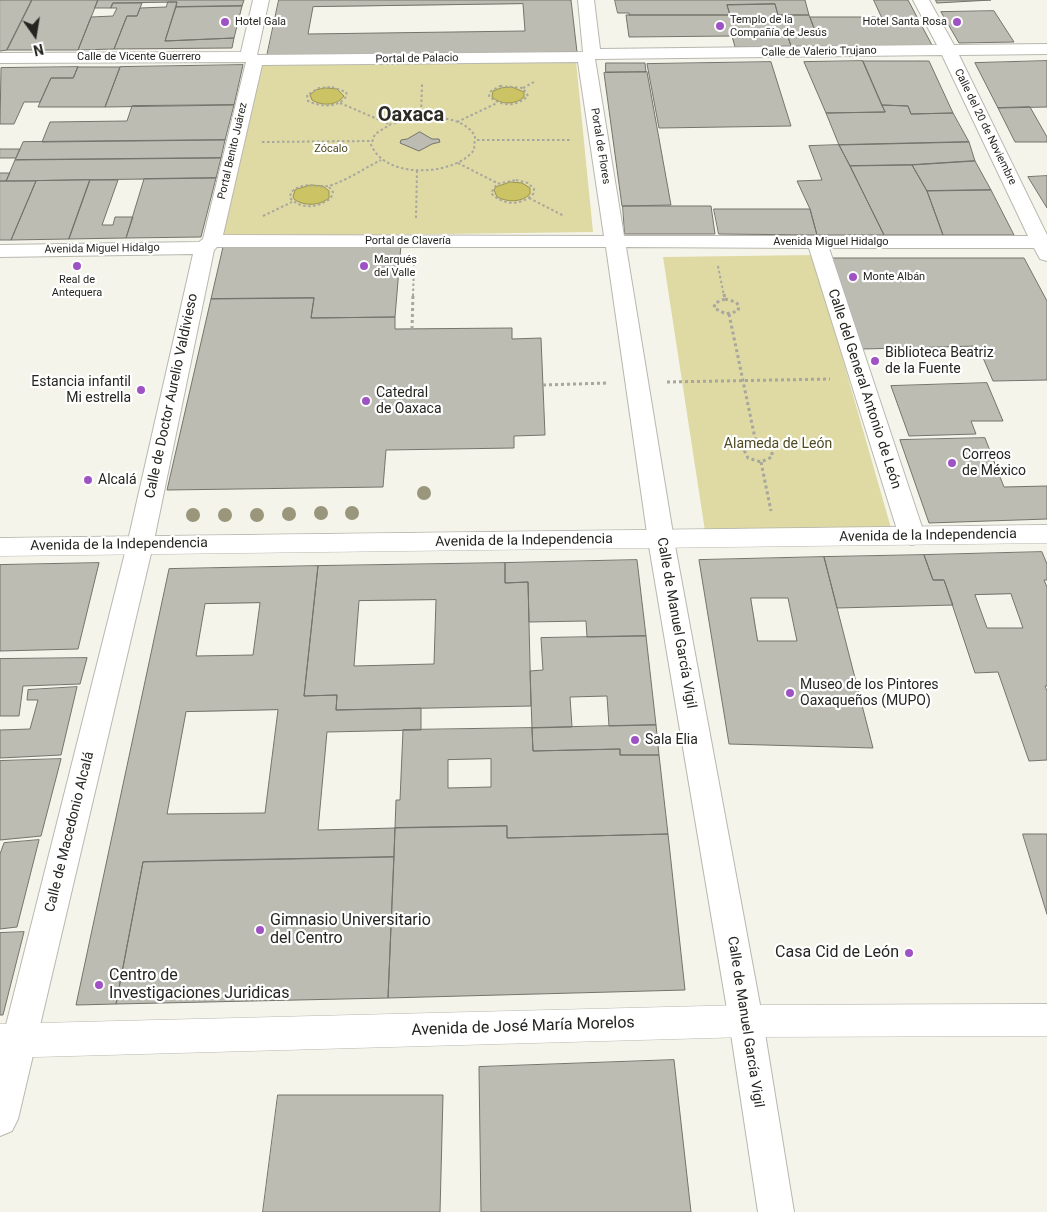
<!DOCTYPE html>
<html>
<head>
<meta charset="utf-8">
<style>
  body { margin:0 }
  #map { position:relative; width:1047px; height:1212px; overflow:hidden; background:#f5f4eb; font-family:Roboto,sans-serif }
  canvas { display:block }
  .north { position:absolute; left:10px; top:10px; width:50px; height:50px; -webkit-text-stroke:4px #fff; paint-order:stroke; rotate:167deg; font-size:14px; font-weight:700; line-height:20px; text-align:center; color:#252521 }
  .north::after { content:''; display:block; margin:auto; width:18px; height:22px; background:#252521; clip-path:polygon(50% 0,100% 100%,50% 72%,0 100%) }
</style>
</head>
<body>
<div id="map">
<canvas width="1047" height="1212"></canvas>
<div class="north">N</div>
</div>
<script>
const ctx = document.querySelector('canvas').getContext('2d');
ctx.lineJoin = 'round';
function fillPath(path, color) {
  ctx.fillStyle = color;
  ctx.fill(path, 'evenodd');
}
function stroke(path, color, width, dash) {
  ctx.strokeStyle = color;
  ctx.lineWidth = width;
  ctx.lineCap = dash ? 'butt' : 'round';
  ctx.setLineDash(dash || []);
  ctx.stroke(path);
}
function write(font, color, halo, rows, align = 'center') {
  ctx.font = font + ' Roboto,sans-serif';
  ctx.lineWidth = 4.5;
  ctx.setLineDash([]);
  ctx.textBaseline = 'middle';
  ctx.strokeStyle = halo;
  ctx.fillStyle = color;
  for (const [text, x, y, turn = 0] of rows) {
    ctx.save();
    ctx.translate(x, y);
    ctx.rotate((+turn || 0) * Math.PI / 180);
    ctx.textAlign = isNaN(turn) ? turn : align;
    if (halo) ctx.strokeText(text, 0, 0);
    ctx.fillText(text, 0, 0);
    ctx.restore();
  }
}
fillPath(new Path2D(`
  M576,61l17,171 -371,5 40,-173z
  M813,255l78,273 -186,3 -42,-274z`), '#dfdaa3');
const water = new Path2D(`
  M512,87l12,5v5c-9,8 -23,8 -32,0l1,-6 8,-3z
  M326,88l11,1 7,7c-7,10 -22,10 -32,4l-2,-5 6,-5z
  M511,182l11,1 8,5v6c-9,9 -23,8 -33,3l-3,-7 2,-3z
  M311,185l12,1 6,5v7c-10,8 -24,8 -34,2l-2,-3 2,-7z`);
fillPath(water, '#ccc364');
stroke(water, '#9a9450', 1);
const building = new Path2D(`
  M0,0h32l-25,50 -7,1z
  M32,0h66l-20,50h-71z
  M98,0h146l-2,6 -66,1 1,-5 -64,1 -2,5h-16z
  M279,0h292l6,52 -310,4zM523,4l2,27 -217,3 5,-27z
  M615,0h190l4,15h-31l-3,-11 -48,1 3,10h-101v-2h-11z
  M874,0h34l25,47 -142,-1 -4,-12h29l-6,-17h71z
  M936,0h55l-54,3z
  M168,2h9l-12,39 69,-3 -2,10 -118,1 13,-33h10l3,-8 26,-1z
  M113,3h29l-5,13h-10l-13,33 -36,1 13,-33 22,-1 4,-8h-6z
  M775,4l3,11h31l7,19h-29l4,12 -56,1 -3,-11 -103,1 -3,-22h104l-3,-10z
  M242,6l-8,32 -69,3 11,-34z
  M994,11l20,31 -55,1 -18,-31z
  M863,61h66l24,52 -42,1 -3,-8 -26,-1z
  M863,61l22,51 -59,1 -22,-51z
  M1047,61v46l-49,1 -23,-45z
  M771,62l20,64 -132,2 -12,-64z
  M606,63h39l1,9h-40z
  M243,65l-9,40 -129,2 15,-40z
  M78,67l-5,11h-22l-11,24h-16l-10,22h-14l1,-56z
  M78,67h42l-15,40h-67l13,-29h22z
  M647,72l24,133 -49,1 -18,-133z
  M234,105l-9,35 -183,2 8,-20 77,-1 5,-15z
  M882,105l26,1 3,8 42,-1 16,29 -130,3 -13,-32 59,-1z
  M1030,107l17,30v5h-32l-17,-34z
  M420,132l12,7h7l1,3 -8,2 -13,7 -19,-8 1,-3 6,-1z
  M225,140l-4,18 -206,2 8,-18z
  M969,142l6,19 -63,4 -62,1 -11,-21z
  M839,145l11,21 34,69h-67l-7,-26 -13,-28 25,-1 -13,-34z
  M0,149h20l-4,9h-16z
  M221,158l-5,20 -210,3 9,-21z
  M975,161l16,29 -64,1 -15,-26z
  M912,165l15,26 16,44h-59l-34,-69z
  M0,173h10l-4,8h-6z
  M1047,176v32l-19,-31z
  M216,178l-15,59 -75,1 18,-59z
  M90,180h28l-16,45h11l2,-8h18l-7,21 -57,1z
  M90,180l-21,59 -58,1 25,-59z
  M0,181h36l-25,59h-11z
  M991,190l23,45h-71l-16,-44z
  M623,206h88l4,28h-90z
  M714,209h96l7,26 -98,-1z
  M401,245l-6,72 -84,1 3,-20 -103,1 12,-52z
  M832,258h192l23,43v79l-54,1 -15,-35 -115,3z
  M314,298l-3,20 84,-1v12l117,-1v11l29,-1 4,97 -31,1v12l-128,2 -3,37 -216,3 44,-191z
  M987,383l16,38h-32l5,13 -67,2 -18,-50z
  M985,438l19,49 43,-1v33l-118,4 -29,-83z
  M1042,552l5,12v16h-3l3,7v99h-2l2,5v69l-18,1 -31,-89 -23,1 -31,-93h-11l-9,-25zM1011,594l12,34h-36l-12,-33z
  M924,555l9,25h11l9,25 -116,3 -13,-51z
  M824,557l49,191 -144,-4 -30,-184zM751,598h37l9,43h-39z
  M637,560l9,76 -59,1 -1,-16 -57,1 -1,-40 -23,1v-20z
  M99,563l-21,86 -78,2v-86z
  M505,563v20l23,-1 3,124 -195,4 1,-15 -33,1 14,-130zM436,600l-2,64 -80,2 5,-65z
  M318,566l-14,130 33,-1 -1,15 85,-2v22l-94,2 -9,98 77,-2 -1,29 -251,5 -27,142 -40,1 93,-436zM260,603l-7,52 -57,1 9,-52zM278,710l-13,103 -98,1 19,-102z
  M646,636l10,89 -47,1 -2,-30 -37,1 2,30 -40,1 -2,-57 13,-1 -2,-32z
  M87,658l-7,26 -57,2 -4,30h-19v-57z
  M77,687l-16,68 -61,3v-28l30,-1 8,-29h-11l1,-10z
  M656,725l3,30h-39v-6l-87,2 -1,-23z
  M532,728l1,23 87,-2v6h39l9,79 -161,4v-12l-112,2 1,-28h4l3,-70zM491,759v28l-43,1v-28z
  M61,759l-20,77 -41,4v-79z
  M507,826v12l161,-4 17,156 -297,8 7,-170z
  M1023,834h24v80z
  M39,840l-22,87 -17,2v-75l4,-11z
  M394,857l-6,141 -272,6 27,-142z
  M24,932l-21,83h-3v-82z
  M674,1060l17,152h-210l-2,-145z
  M278,1095h165l-3,117h-177z`);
fillPath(building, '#bcbcb3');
stroke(building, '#74746c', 1);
const street = new Path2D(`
  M253,0h16l-12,55 326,-3 -5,-52h16l6,49 337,-4 -24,-45h16l25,45 93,-1v10l-88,1 88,180v26l-7,-2 -6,-11h-205l96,288 -4,6 -9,3 -9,-3 -4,-6 -90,-288 -183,-1 48,293 89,481 31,191h-36l-29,-191 -81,-481 -42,-293h-389l-3,3 -61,295 -135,574 -6,12 -12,5v-87l127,-504 66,-291 -193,3v-12l199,-3 4,-3 43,-177 -246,1v-10l241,-1zM942,55l86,181h-404l-29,-177zM578,62l26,174 -381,-1 39,-170z`);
const secondary = new Path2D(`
  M1047,525v18l-1047,13v-18z
  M1047,1004v32l-301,1 -746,21v-34l746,-19z`);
stroke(street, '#b8b8af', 2);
stroke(secondary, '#b8b8af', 1);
stroke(new Path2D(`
  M500,86l23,2 5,8c-12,11 -27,11 -39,0l2,-5z
  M332,87l14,5 1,3c-8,14 -26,12 -39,6l-1,-6 12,-7z
  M523,88l11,-6
  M340,103l49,21
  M421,117c19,0 43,1 54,19l-1,14c-18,24 -76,28 -96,5 -3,-2 -5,-7 -7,-10l4,-11 16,-10z
  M421,117l1,-34
  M457,122l40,-19
  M477,140h94
  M262,142l109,-1
  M458,163l39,20
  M516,180l12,3 6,6v4c-12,13 -31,13 -43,0l6,-9z
  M329,187l4,5 -2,6c-13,10 -29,12 -41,0l1,-6c16,-13 26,-2 41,-7 17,-6 33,-17 49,-25
  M529,198l35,18
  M263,216l29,-14
  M416,218l1,-48
  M718,266l6,30
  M413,296l1,-31`), '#a7a69f', 2, [2.5, 2.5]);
stroke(new Path2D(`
  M724,294l1,5
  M725,299l11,3 3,4 -1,5 -12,3 -12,-6 1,-5z
  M729,314l27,129
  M412,329l1,-35
  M667,382l163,-3
  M543,385l65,-2
  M752,443l14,2 6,5v7l-11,5 -13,-4 -4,-8z
  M761,462l10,49`), '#a7a69f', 3, [3, 3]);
fillPath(street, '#fff');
fillPath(secondary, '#fff');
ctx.fillStyle = '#99967c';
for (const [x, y] of [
  [424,493],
  [321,513],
  [352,513],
  [289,514],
  [193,515],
  [225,515],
  [257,515]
]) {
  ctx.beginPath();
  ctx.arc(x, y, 7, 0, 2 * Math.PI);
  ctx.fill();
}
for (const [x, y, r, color] of [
  [225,22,5,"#9f52c3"],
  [957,22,5,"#9f52c3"],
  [720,26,5,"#9f52c3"],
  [77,266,5,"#9f52c3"],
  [364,266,5,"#9f52c3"],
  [853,277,5,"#9f52c3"],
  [875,361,5,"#9f52c3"],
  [141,390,5,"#9f52c3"],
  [366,401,5,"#9f52c3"],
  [952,463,5,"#9f52c3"],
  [88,480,5,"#9f52c3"],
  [790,693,5,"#9f52c3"],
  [635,740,5,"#9f52c3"],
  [260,930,5,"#9f52c3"],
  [909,953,5,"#9f52c3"],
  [99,985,5,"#9f52c3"]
]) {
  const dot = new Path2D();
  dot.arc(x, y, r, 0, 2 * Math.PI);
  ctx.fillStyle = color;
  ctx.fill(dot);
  stroke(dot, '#fff', 2);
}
write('11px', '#252521', '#fff', [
  ["Templo de la",730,20],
  ["Compañía de Jesús",730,33],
  ["Hotel Gala",235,22],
  ["Hotel Santa Rosa",947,22,"right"],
  ["Marqués",374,260],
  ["del Valle",374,273],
  ["Monte Albán",863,277],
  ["Real de",77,280,"center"],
  ["Antequera",77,293,"center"]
], 'left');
write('11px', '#252521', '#fff', [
  ["Calle de Valerio Trujano",819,52,-1],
  ["Calle de Vicente Guerrero",139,57],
  ["Portal de Palacio",417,59,-1],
  ["Calle del 20 de Noviembre",985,127,64],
  ["Portal de Flores",600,146,81],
  ["Portal Benito Juárez",233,151,-77],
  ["Portal de Clavería",408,241],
  ["Avenida Miguel Hidalgo",831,242],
  ["Avenida Miguel Hidalgo",102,249,-1]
]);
write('11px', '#4e4a22', '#fff', [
  ["Zócalo",331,149]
]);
write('14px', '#252521', '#fff', [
  ["Biblioteca Beatriz",885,353],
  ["de la Fuente",885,369],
  ["Estancia infantil",131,382,"right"],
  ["Mi estrella",131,398,"right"],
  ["Catedral",376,393],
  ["de Oaxaca",376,409],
  ["Correos",962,455],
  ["de México",962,471],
  ["Alcalá",98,480],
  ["Museo de los Pintores",800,685],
  ["Oaxaqueños (MUPO)",800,701],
  ["Sala Elia",645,740]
], 'left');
write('14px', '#252521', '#fff', [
  ["Calle del General Antonio de León",864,389,72],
  ["Calle de Doctor Aurelio Valdivieso",172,396,-78],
  ["Avenida de la Independencia",928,536,-1],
  ["Avenida de la Independencia",524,541,-1],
  ["Avenida de la Independencia",119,545,-1],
  ["Calle de Manuel García Vigil",676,623,80],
  ["Calle de Macedonio Alcalá",70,832,-76],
  ["Calle de Manuel García Vigil",745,1022,81]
]);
write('14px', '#4e4a22', '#fff', [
  ["Alameda de León",778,444]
]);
write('16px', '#252521', '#fff', [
  ["Gimnasio Universitario",270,921],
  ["del Centro",270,939],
  ["Casa Cid de León",899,953,"right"],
  ["Centro de",109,976],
  ["Investigaciones Juridicas",109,994]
], 'left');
write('16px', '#252521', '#fff', [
  ["Avenida de José María Morelos",523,1027,-2]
]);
write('bold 20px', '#2c2b24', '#fff', [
  ["Oaxaca",411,116]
]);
</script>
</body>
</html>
